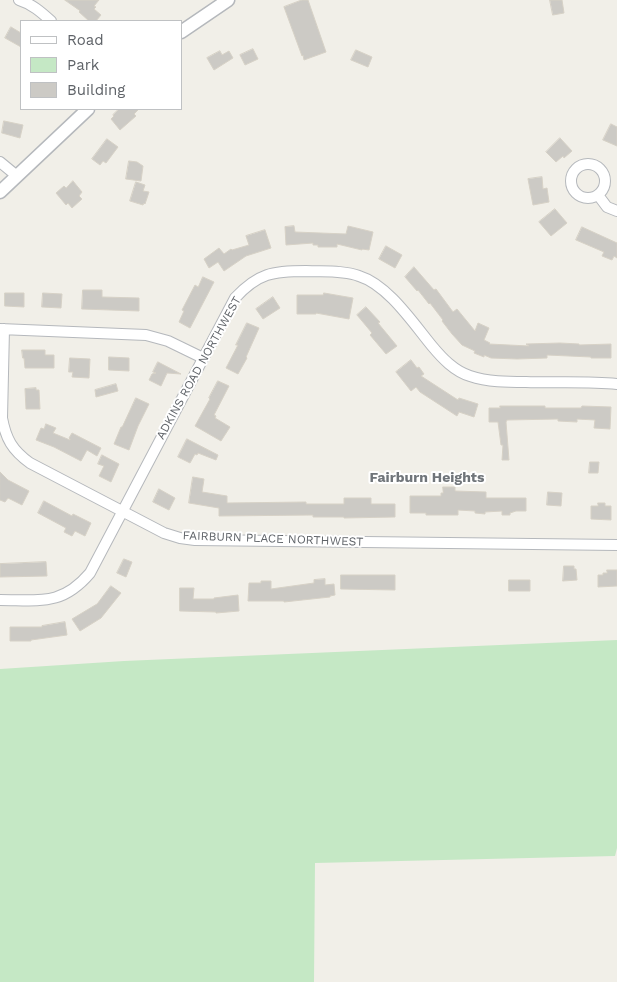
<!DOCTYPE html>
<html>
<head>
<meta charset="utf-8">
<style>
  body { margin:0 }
  #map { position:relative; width:617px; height:982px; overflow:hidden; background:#f1efe8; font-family:"Work Sans",sans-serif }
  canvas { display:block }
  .legend { position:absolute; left:20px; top:20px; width:162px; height:90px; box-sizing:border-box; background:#fff; border:1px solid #bfc1c3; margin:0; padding:6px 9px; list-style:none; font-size:15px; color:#5f6368 }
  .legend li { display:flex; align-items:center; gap:10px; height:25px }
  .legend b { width:25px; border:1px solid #bfc1c3 }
</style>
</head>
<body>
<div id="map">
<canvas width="617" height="982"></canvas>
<ul class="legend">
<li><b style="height:6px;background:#fff"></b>Road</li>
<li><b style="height:14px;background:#c5e8c5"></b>Park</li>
<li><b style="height:14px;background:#cccac5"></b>Building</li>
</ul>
</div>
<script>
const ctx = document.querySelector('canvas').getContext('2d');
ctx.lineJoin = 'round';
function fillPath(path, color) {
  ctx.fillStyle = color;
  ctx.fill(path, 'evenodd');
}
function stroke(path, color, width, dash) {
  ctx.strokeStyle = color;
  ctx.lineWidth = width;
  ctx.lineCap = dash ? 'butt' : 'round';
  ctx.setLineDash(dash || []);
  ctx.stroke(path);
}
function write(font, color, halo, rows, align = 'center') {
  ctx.font = font + ' "Work Sans",sans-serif';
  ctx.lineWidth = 4;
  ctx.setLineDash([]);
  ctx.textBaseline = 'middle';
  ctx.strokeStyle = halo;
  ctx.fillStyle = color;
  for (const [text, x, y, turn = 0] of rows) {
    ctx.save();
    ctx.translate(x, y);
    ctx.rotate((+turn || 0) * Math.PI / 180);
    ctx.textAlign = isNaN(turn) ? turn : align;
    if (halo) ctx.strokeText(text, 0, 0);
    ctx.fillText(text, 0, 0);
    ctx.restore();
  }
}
fillPath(new Path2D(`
  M617,640v208l-2,8 -300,7 -1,119h-314v-313l124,-8z`), '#c5e8c5');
const building = new Path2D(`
  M65,0h34l-5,6 2,1 -2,2 7,6 -5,6h-7l-10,-9 1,-1z
  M302,0h6l18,52 -22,8 -1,-5 -1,1 -18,-49z
  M550,0h12l2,13 -11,2z
  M11,27l10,6v14l-16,-9z
  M253,49l5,10 -13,6 -5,-10z
  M356,50l16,7 -4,10 -17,-7z
  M220,51l2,4 7,-4 4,7 -19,12 -7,-12z
  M119,109h20l-5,5 2,2 -16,14 -9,-11 3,-3 -1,-1z
  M4,121l19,4 -3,13 -18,-5z
  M611,124l6,3v19l-14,-6z
  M560,138l12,13 -8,7 -1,-2 -7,6 -10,-10z
  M107,139l11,8 -12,16 -3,-2 -3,4 -8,-6z
  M129,161l8,1 6,4 -2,15 -15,-2z
  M542,177l1,12 4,-1 2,14 -16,3 -5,-26z
  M73,181l9,11 -3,4 3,3 -10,9 -4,-5 -2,2 -10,-12 8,-7 2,2z
  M136,182l9,3 -2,6 6,1 -4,12 -1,-1 -1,2 -13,-4z
  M555,209l12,14 -16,13 -12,-14z
  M294,226l1,6 51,2 2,-8 25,6 -4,18 -7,-1v1l-25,-6v3h-19v-2h-5v-2l-27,2 -1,-18z
  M582,227l35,16v15l-3,-2 -2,4 -10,-4 2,-4 -28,-12z
  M265,230l6,18 -25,8 -22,15 -6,-9 -9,6 -5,-9 15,-11 5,6 7,-5 1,1 17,-5 -3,-9z
  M386,246l16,9 -7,13 -16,-9z
  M414,267l20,23 2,-1 17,23 4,-3 18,22 3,-8 11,5 -5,12 6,3 -1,1 40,2 -3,-2 34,-1 19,1v1l32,-1v14h-20v-1l-44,-2v3l-30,1 -26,-1 -7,-3v2l-10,-4 1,-2 -13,-6 -10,-11 -10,-13 1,-1 -13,-17 -1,1 -11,-14 -1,1 -12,-14z
  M203,277l11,5 -24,46 -11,-6 5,-11 -2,-1 13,-25 3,2z
  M83,290h19v7l37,1v13l-57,-2z
  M5,293h19v14l-19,-1z
  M43,293l19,1 -1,14 -19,-1z
  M324,293l29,5 -4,21 -33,-6v1h-19v-19h26z
  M273,297l7,11 -17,11 -7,-10z
  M366,307l14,15 -2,1 19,23 -11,8 -16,-19 2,-2 -15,-18z
  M247,323l12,5 -13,29 1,1 -9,16 -12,-6 12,-23h-2z
  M22,350h23v5h9v13h-29l-1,-10h-1z
  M109,357l20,1v13l-20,-1z
  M70,358l20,1 -1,19 -17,-1 1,-5h-4z
  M411,360l6,8 2,-1 5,7 -3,2 37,24 1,-2 19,6 -4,13 -15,-5 -2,4 -37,-24 -4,-5 -5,4 -15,-19z
  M158,362l23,12 -14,-1 -6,13 -12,-6 3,-6 4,-1 -3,-1z
  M218,381l11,5 -15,29 2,1 -1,2 15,9 -9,14 -26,-15 15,-27 -1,-1z
  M116,384l2,7 -22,6 -1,-7z
  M36,388v2h3l1,19h-14l-1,-20z
  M136,398l13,6 -11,22 -9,24 -15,-6 7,-17h1z
  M500,406h45v2h36l1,-2 29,1 -1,22 -16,-1 1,-8 -18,-1v3l-19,-1v-2l-51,1 -1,2 3,38h-7l1,-15h-2l-3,-23h-9v-14h11z
  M46,424l10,4 -3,5 17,7v-1l-1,-1 3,-5 29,15 -4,8 -10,-6 -6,11 -27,-14 -18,-7 5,-12 3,1z
  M187,439l31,16 -2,5 -18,-7 -1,2 -2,-1 -5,9 -12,-6z
  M102,455l17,9 -8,18 -12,-6 5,-10 -6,-2z
  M590,462h9l-1,11h-9z
  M0,472l8,8 21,11 -7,14 -14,-7 -3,4 -5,-2z
  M193,477l11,2 -2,13 25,4v7l79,-1v2h38v-6h27v6h24v13l-51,1v-1h-31v-2l-94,1v-8l-30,-5z
  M443,487h12v4l31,1v6h40v13h-10l-6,2v2h-8v-4l-17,1v2l-10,-1v-2l-17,-1v5h-32v-2h-16v-17h31v-3h2z
  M159,489l16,9 -6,12 -16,-8z
  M548,492l14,1 -1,13 -14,-1z
  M44,501l28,15 1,-2 18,9 -6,13 -10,-5 -3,5 -8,-4 2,-4 -28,-15z
  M598,503h7v3h6v14l-20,-1v-13h7z
  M124,559l8,3 -6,15 -9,-4z
  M46,562l1,14 -47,1v-13z
  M564,566h10v3h2l1,11 -14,1z
  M607,570h10v16l-19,1v-12h5v-2h4z
  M341,575h54v15l-54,-1z
  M325,579v6l9,-1 1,11 -5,1v1l-46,5v-1h-36l1,-18h12v-2h10v8l43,-6v-3z
  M509,580h21v11h-21z
  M111,586l10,7 -20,25 -21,13 -8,-12 25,-15z
  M180,588h14l-1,11h21v-1l24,-3 1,16 -23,2v-1l-36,-1z
  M65,622l2,13 -36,5v1h-21v-14h32v-1z`);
fillPath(building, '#cccac5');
stroke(building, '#d6d1c6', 1);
const minor = new Path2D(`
  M19,0c13,4 22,12 32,21
  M0,162l17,14
  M571 181a17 17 0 1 1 34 0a17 17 0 1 1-34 0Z
  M598,195l9,12 10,4
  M0,329l146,6 22,6 35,17
  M4,329l-2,89c4,21 10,32 28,45l134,70 16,5 15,2 422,5
  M0,600c40,0 62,6 90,-27l145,-275c23,-25 38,-27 71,-27 17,1 36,-1 53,5 29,9 54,47 73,70 10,12 22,25 38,30 18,6 37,6 56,6 29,1 62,-1 91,2`);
const tertiary = new Path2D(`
  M181,32l47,-32
  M0,192l88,-83`);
stroke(minor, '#b5b8bc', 12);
stroke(tertiary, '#b5b8bc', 15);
stroke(minor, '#fff', 10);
stroke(tertiary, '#fff', 12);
write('12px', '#5f6368', '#fff', [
  ["ADKINS ROAD NORTHWEST",199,368,-61],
  ["FAIRBURN PLACE NORTHWEST",273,539,2]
]);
write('bold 14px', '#70757a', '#fff', [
  ["Fairburn Heights",427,478]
]);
</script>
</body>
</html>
